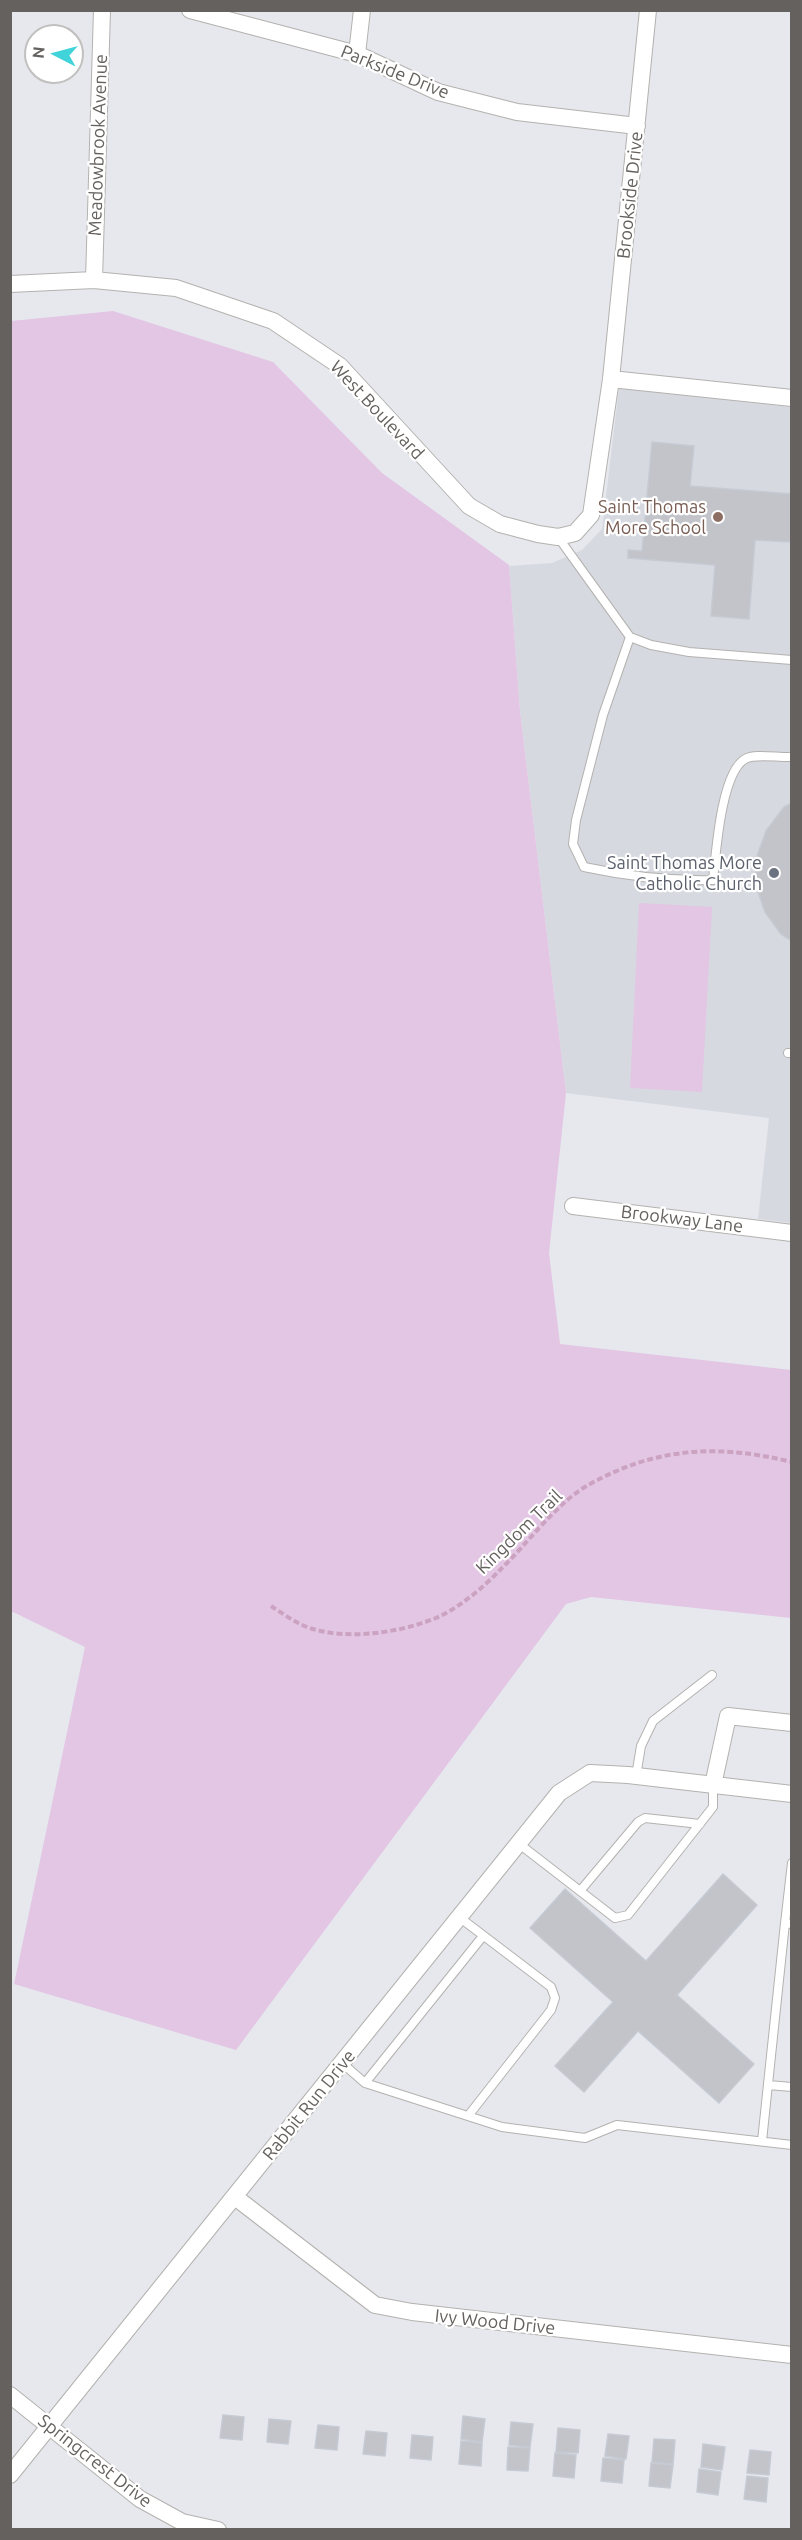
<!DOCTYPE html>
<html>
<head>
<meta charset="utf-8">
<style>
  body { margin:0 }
  #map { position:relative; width:802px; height:2540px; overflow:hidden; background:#e6e8ee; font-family:Ubuntu,sans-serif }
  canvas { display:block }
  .frame { position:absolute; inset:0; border:12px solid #65615e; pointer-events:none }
  .north { position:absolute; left:24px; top:24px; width:60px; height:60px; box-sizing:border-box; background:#fff; border:2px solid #c1c0bf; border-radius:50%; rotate:276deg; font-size:16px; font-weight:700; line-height:24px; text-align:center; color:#65615e }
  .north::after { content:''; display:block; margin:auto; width:21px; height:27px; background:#41d3da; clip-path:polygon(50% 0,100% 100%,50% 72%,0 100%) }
</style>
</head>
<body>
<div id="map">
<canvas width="802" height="2540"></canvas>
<div class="frame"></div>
<div class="north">N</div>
</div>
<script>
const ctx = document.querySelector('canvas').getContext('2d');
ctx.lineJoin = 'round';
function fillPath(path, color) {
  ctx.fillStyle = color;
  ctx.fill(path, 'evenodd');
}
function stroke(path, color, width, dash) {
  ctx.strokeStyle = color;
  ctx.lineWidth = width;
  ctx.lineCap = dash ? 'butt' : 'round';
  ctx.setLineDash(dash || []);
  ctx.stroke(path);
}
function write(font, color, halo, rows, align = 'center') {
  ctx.font = font + ' Ubuntu,sans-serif';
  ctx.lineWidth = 4.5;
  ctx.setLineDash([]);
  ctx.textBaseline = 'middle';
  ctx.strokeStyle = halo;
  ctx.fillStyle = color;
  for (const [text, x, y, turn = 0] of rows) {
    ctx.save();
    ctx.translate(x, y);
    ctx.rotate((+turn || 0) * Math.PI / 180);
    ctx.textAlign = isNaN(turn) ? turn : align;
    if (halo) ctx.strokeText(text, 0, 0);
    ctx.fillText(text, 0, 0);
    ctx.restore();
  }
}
fillPath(new Path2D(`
  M619,388l172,19v816l-33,-4 11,-101 -203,-25 -46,-382 -11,-145 43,-3 30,-13 20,-21z`), '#d7d9e1');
fillPath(new Path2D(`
  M113,311l160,51 109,111 127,92 11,146 46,382 -17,160 11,91 231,26v248l-200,-21 -25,7 -330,446 -222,-66 71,-337 -74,-36v-1290z
  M639,903l73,4 -10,185 -72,-4z`), '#e3c5e4');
const building = new Path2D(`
  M652,442l42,4 -4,40 102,8v48l-37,-2 -6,79 -38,-3 4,-51 -87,-7v-8l14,1z
  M792,803v138l-11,-7 -16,-22 -9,-26v-27l10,-28 18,-24z
  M723,1874l34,31 -80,90 77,69 -35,39 -81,-72 -54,61 -29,-26 58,-64 -83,-74 35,-39 81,72z
  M223,2415l21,2 -2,23 -22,-2z
  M463,2416l22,3 -3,23 -21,-3z
  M269,2419l22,2 -3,23 -21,-2z
  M511,2422l22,2 -3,23 -21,-2z
  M318,2425l21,2 -2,23 -22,-2z
  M558,2428l22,2 -2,23 -22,-1z
  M366,2431l21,2 -2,23 -22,-2z
  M608,2434l21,2 -3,23 -21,-3z
  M412,2435l21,2 -2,23 -21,-2z
  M654,2439l21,1 -2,24 -21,-2z
  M461,2441l21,2 -1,23 -22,-2z
  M703,2444l22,3 -3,23 -21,-3z
  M508,2447l22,1 -2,23 -21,-1z
  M750,2450l21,2 -2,23 -22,-2z
  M555,2453l21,2 -2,23 -21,-2z
  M603,2458l21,2 -2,23 -21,-2z
  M651,2463l22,2 -3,23 -21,-2z
  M699,2469l22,3 -3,23 -21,-3z
  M747,2476l21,2 -2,24 -22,-3z`);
fillPath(building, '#c2c4ca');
stroke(building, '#c5cad3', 1.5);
const service = new Path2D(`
  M558,537l72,100 21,8 38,7 103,8
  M630,637l-27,78 -27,105 -3,24 11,23c42,9 86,14 129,13 3,-27 8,-107 32,-121 10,-6 34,-1 47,-2
  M788,1053h4
  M636,1776l5,-30 12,-25 59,-46
  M518,1843l97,75 13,-3 85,-108v-22
  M792,1863l-7,60 7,1
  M580,1891l58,-69 7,-4 55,6
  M459,1917l92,70 4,11 -4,12 -83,106
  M342,2063l23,20 137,44 83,11 32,-13 175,20
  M365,2083l118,-147
  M768,2085l24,2
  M762,2141l23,-218`);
const minor = new Path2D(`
  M190,10l167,44 81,38 79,20 120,14
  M357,54l5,-44
  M94,280l8,-270
  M10,284l84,-4 82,8 97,33 67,45 129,140 31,18 38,10 20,3 17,-4 16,-18 20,-136 37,-369
  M611,379l181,19
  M573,1206l219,27
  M713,1785l15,-69 64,7
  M235,2197l140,108 37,7 380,43
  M10,2395l130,104 42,23 36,8
  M10,2475l549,-682 31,-20 38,2 164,19`);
stroke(service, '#b4b2af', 10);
stroke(minor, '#b4b2af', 18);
stroke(new Path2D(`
  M271,1606c11,7 23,16 36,21 38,14 92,6 129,-9 23,-10 48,-31 65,-49 27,-26 56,-67 89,-85 67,-37 128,-40 202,-22`), '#cba3c1', 4, [6, 3]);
stroke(service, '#fff', 8);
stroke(minor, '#fff', 16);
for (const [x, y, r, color] of [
  [718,517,6,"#8d6e63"],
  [774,873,6,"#6b7280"]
]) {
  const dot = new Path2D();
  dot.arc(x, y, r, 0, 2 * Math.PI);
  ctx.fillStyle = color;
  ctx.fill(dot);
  stroke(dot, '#fff', 2);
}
write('18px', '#65615e', '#fff', [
  ["Parkside Drive",395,72,22],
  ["Meadowbrook Avenue",98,145,-88],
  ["Brookside Drive",630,195,-84],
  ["West Boulevard",377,410,47],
  ["Brookway Lane",682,1219,7],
  ["Kingdom Trail",519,1532,-44],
  ["Rabbit Run Drive",309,2105,-51],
  ["Ivy Wood Drive",495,2322,6],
  ["Springcrest Drive",95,2461,38]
]);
write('18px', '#785e54', '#fff', [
  ["Saint Thomas",706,507],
  ["More School",706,528]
], 'right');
write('18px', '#5b616d', '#fff', [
  ["Saint Thomas More",762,863],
  ["Catholic Church",762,884]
], 'right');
</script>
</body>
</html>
